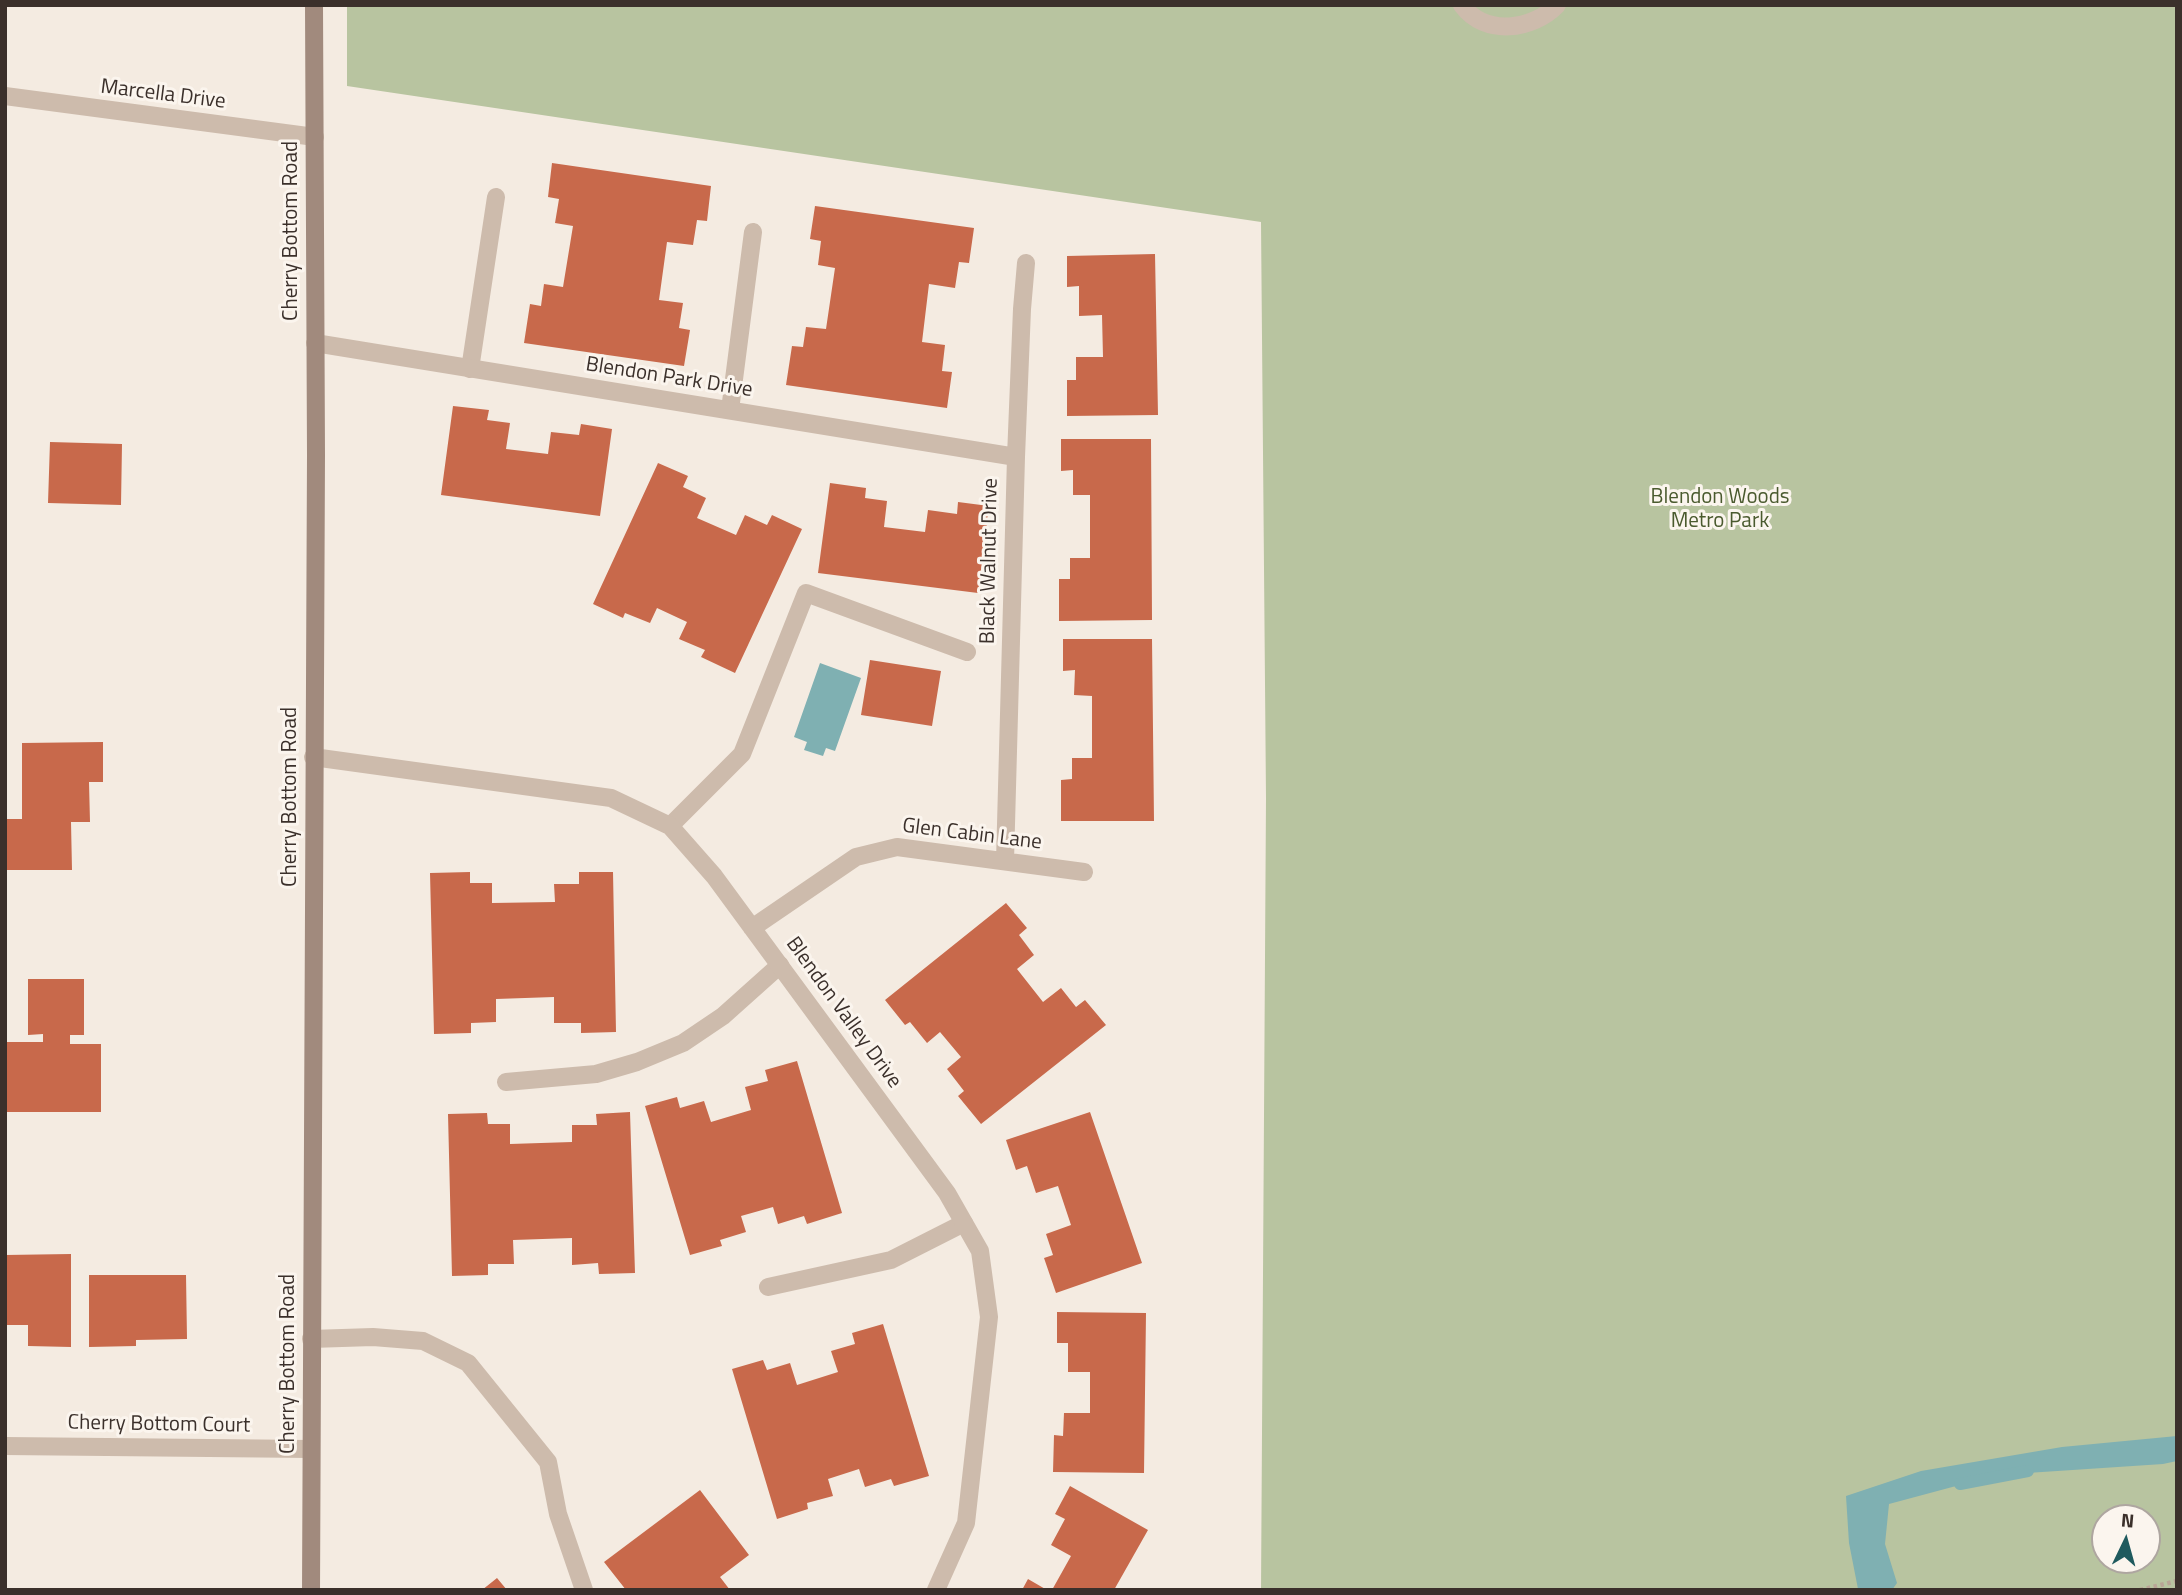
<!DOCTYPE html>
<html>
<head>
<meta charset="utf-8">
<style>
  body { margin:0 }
  #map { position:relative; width:2182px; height:1595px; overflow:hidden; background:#f4ebe1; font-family:"Titillium Web",sans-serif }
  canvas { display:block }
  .frame { position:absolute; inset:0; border:7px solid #3b302b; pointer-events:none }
  .north { position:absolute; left:2091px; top:1504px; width:70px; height:70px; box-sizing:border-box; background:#fbf5ee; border:2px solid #aea6a0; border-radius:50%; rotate:5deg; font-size:19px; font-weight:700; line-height:28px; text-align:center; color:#3b302b }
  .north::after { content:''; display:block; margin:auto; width:24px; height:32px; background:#1f5a5e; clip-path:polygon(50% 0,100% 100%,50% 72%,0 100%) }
</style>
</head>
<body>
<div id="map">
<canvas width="2182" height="1595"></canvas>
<div class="frame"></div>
<div class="north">N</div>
</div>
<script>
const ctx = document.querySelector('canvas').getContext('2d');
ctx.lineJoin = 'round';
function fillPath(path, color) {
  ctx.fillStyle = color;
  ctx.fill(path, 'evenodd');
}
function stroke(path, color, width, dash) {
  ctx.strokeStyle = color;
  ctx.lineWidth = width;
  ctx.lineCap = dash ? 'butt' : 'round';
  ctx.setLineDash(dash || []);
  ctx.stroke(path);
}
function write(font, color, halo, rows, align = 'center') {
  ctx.font = font + ' "Titillium Web",sans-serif';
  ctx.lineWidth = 6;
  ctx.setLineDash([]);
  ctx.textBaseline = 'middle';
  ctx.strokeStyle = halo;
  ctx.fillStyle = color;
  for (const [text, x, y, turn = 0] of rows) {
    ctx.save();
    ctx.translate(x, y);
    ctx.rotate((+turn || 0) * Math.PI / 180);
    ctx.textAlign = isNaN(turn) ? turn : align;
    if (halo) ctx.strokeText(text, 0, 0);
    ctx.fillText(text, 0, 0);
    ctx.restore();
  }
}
fillPath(new Path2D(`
  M347,5h1830v1585h-916l5,-792 -5,-576 -914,-136zM2105,1518h42v42h-42z`), '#b8c4a0');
fillPath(new Path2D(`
  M820,663l41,15 -26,73 -9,-3 -3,8 -19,-6 3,-8 -13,-5z
  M2177,1436v25l-14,3 -166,11 -108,29 -4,40 12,39 -5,7h-36l2,-1 -9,-46 -3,-47 75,-25 141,-24z`), '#7fb0b2');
stroke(new Path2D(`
  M1960,1484l68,-13`), '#7fb0b2', 12);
fillPath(new Path2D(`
  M552,163l159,23 -4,35 -10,-1 -4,25 -26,-3 -8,58 24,3 -4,25 11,2 -6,36 -160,-23 6,-39 11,2 3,-22 19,3 10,-61 -18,-3 4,-24 -11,-2z
  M815,206l159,22 -5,35 -10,-1 -4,26 -26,-4 -7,58 23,3 -3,26 10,1 -5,36 -161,-23 6,-39 11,1 3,-20 20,2 9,-61 -17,-3 3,-24 -11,-2z
  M1155,254l3,161 -91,1v-36h9v-23h27l-1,-42 -23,1v-30l-12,1v-31z
  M453,406l36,4 -2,10 23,3 -4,26 42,5 3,-22 28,3 2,-11 31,5 -12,87 -159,-21z
  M1061,439h90l1,181 -93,1v-42h11v-21h20v-63h-17v-25l-12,1z
  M50,442l72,2 -1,61 -73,-2z
  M658,463l30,13 -5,11 23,11 -9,20 39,17 9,-20 22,10 5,-10 30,14 -67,144 -34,-16 4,-7 -26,-11 8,-17 -30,-14 -7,15 -25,-10 -2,5 -30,-14z
  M830,483l36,5 -1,10 22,3 -3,26 41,5 3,-22 29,4 1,-12 31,4 -11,87 -160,-20z
  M1063,639h89l2,182h-93v-41l11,-1v-21h20v-62l-18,-1 1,-25 -12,1z
  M870,660l71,11 -9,55 -71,-11z
  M103,742v40h-14l1,40h-19l1,48h-67v-51h17v-76z
  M470,872v11h22v20l63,-1 -1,-18h25v-12h34l3,160 -35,1v-10h-27v-26l-58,2v23l-25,1v10l-37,1 -4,-161z
  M1006,903l21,25 -8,7 15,20 -17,14 26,33 18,-14 15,19 9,-7 21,25 -125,99 -23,-28 6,-5 -17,-22 14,-12 -21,-25 -13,11 -17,-21 -5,3 -20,-25z
  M28,979h56v56h-14v9h31v68h-96v-70h38v-8l-15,1z
  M797,1061l45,152 -35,11 -3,-8 -26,8 -5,-17 -32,9 5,16 -26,8 2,6 -32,9 -45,-149 32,-9 3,11 24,-7 7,21 40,-12 -6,-23 23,-6 -3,-11z
  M630,1112l5,161 -36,1 -1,-11 -26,2v-27l-59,2 1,24h-26v11l-36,1 -4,-162 39,-1 1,11h22v20l62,-2v-17h25l-1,-11z
  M1090,1112l52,151 -86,30 -12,-35 9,-3 -7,-21 25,-9 -13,-39 -22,7 -9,-27 -11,4 -10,-30z
  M71,1254v93l-43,-1v-21h-23v-70z
  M89,1275h97l1,64 -51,1v6l-47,1z
  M1057,1312l89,1 -2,160 -91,-1 1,-37 9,1 1,-23h26v-41h-22v-29h-11z
  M883,1324l46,152 -35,10 -3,-7 -26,8 -6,-18 -31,10 5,17 -26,7 1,6 -31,10 -45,-150 31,-9 4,10 23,-7 7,22 41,-13 -7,-21 24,-7 -3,-11z
  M1070,1486l78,44 -34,60h-62l19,-34 -20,-11 14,-26 -10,-5z
  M700,1490l49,65 -29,22 10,13h-104l-22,-28z
  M497,1578l10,12h-25z
  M1028,1579l19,11h-25z`), '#c8694b');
stroke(new Path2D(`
  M2140,1590l37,-9`), '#b9a596', 4.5, [3.5, 3.5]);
stroke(new Path2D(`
  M1462,5c23,32 71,25 95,0
  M470,369l26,-172
  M730,410l23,-178
  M670,826l72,-72 64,-161 161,59
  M506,1082l90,-8 41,-12 46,-19 40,-27 57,-51
  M768,1287l123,-27 73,-37`), '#cdbbac', 18);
stroke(new Path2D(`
  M5,96l310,41
  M315,343l701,114
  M313,757l298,41 59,28 44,50 233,317 33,58 9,66 -23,206 -30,67
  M1005,861l11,-404 6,-148 4,-46
  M752,928l104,-71 41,-10 187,25
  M311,1339l62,-2 50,4 45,22 80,99 10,52 26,76
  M5,1446l306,3`), '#cdbbac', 18);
stroke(new Path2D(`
  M311,1590l5,-1135 -2,-450`), '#a18a7d', 18);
write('21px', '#3b302b', '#fbf5ee', [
  ["Marcella Drive",163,95,7],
  ["Cherry Bottom Road",292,231,-90],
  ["Blendon Park Drive",669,378,9],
  ["Black Walnut Drive",990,561,-89],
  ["Cherry Bottom Road",291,797,-90],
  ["Glen Cabin Lane",972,835,7],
  ["Blendon Valley Drive",843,1013,54],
  ["Cherry Bottom Road",289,1364,-90],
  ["Cherry Bottom Court",159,1425,1]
]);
write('21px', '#4a5a2e', '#fbf5ee', [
  ["Blendon Woods",1720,498],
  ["Metro Park",1720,522]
]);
</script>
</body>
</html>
